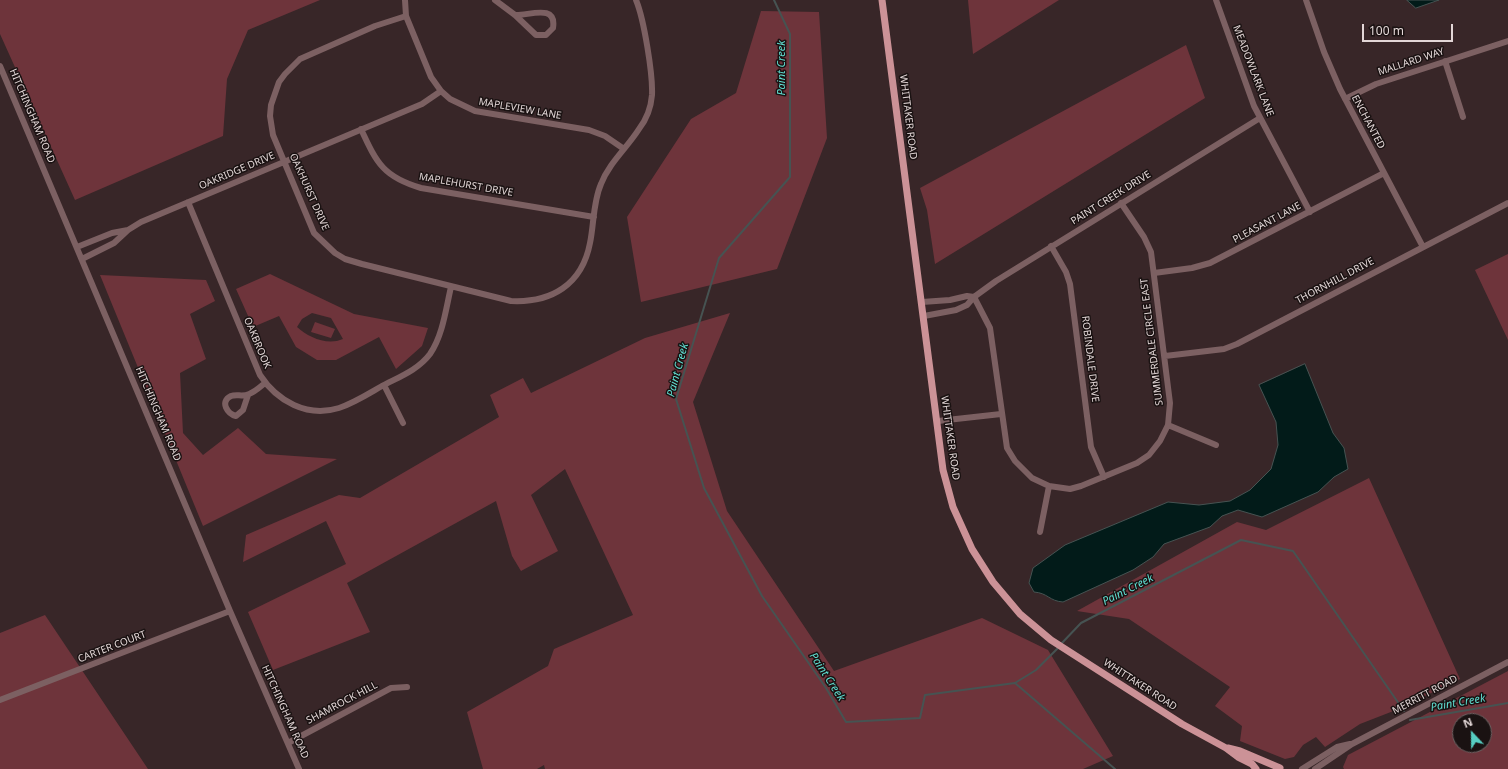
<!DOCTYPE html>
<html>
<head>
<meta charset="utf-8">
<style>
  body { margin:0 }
  #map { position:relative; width:1508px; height:769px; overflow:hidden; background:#382628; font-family:"Noto Sans",sans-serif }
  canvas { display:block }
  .north { position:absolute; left:1452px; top:713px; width:40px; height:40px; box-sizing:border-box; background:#1a1212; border:1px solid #6a6161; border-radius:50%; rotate:338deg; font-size:11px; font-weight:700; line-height:16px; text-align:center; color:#e3d7d7 }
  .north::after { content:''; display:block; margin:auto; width:14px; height:18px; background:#56cec2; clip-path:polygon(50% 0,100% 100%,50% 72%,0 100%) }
  .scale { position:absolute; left:1362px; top:24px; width:91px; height:18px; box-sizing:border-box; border:2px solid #e3d7d7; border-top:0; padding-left:5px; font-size:12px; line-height:14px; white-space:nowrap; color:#e3d7d7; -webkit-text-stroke:3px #1a1212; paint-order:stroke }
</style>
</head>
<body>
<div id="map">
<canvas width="1508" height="769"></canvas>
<div class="north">N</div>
<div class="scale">100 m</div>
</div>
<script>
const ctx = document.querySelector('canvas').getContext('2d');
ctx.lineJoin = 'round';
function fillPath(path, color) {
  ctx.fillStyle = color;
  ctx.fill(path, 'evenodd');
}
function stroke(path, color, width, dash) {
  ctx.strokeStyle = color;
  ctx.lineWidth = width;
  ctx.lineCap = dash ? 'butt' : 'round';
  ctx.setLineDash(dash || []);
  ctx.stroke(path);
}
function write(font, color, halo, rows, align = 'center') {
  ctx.font = font + ' "Noto Sans",sans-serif';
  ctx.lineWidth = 3;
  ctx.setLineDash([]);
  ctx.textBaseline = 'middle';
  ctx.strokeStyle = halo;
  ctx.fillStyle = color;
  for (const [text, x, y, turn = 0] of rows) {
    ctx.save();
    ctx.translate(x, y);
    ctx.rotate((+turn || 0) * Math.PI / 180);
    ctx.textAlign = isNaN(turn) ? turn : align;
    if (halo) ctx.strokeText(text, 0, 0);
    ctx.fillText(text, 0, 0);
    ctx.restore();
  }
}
fillPath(new Path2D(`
  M0,0h320l-72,30 -21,49 -4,57 -148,64 -75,-166z
  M968,0h91l-86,54z
  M761,11l58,1 8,126 -50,131 -136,33 -14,-85 64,-98 45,-26z
  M1186,45l19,53 -270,166 -8,-54 -7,-22z
  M1508,254v86l-33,-70z
  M270,274l84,40 74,14 -6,18 -26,23 -17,-32 -43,23h-19l-21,-13 -17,-31 -26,11 -17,-38zM312,313l19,5 12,21c-16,7 -35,-2 -46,-12l5,-8z
  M100,275l106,5 9,21 -25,13 16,45 -26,14 3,60 20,22 35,-27 28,26 71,5 -134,67z
  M730,313l-37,89 34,109 107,160 148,-53 66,32 65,106 -30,13h-538l-1,-4 -7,4h-54l-16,-57 81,-46 6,-17 79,-34 -68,-146 -34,26 27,56 -37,20 -9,-15 -16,-55 -149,82 23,49 -97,38 -25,-58 98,-48 -20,-43 -83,41 3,-27 93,-40 21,3 139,-81 -9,-22 33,-17 8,15 114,-55z
  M315,322l20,7 -4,9 -20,-6z
  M1369,478l91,201 -64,31 -36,14 -35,23 -9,-10 -13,8 -9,12 -9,2 -45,-18 2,-15 -27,-20 15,-19 -101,-68 -52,-8 160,-89 29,8z
  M45,615l103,154h-148v-136z
  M1508,671v98h-164l-1,-2 5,-12zM1460,721h24v24h-24z`), '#6e343b');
const water = new Path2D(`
  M1407,0h32l-23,8z
  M1305,364l28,69 11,15 4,21 -14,8 -16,15 -56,25 -24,-7 -16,6 -12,11 -46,17 -11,13 -20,13 -70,32c-14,-1 -15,-9 -29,-10l-5,-9 4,-15 32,-23 103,-43 31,3 31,-4 20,-11 21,-21 7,-24 -2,-23 -17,-37z`);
fillPath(water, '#021b19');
stroke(water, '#465352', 1);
stroke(new Path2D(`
  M774,0l16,34v143l-71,81 -43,141 28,89 58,108 64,92 20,34 74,-4 5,-23 90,-12 21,-13 22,-22
  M1061,644l20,-21 160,-83 52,11 111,160
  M1015,683l100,86
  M1410,720l98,-17`), '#465352', 2);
stroke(new Path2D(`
  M405,0l1,16 25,61 10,14 9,8 25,12 114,19 16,6 19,13
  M495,0l20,15 21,20h10l7,-7c4,-25 -25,-12 -38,-13
  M1216,0l38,106 56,106
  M1306,0l18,52 16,37 83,158
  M406,16l-31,10 -75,33 -15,15 -6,8 -8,23 -1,11 3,19 41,98 21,20 10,6 17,5 149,37c40,2 71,-16 79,-58 4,-19 3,-41 11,-59 8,-21 26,-36 38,-55 7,-9 12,-22 13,-34 1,-20 -8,-76 -16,-95
  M1445,61l18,56
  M0,66l230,545 69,158
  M1345,99l31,-15 132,-43
  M361,129c16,35 23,48 60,59l173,29
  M188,202l72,173c17,26 47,43 79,33 15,-5 29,-14 43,-22 17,-9 36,-16 48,-32 13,-19 16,-46 21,-67
  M128,230l13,-8 281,-118 19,-13
  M1051,246l15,26 4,12 21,163 13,30
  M77,247l35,-14 16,-3 -14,13 -32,16
  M1154,273l38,-5 18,-5 174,-90
  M974,297l16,31 17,120 8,13 17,17 17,8 21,3 11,-3 56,-23 12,-8 11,-14 8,-16 2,-22 -19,-151 -7,-15 -23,-34
  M922,302l28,-2 17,-4 7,1
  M924,316l32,-6 11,-5 7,-8 22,-16 264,-163
  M1165,356l59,-7 13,-5 271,-141
  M384,385l19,38
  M248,395l-5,15 -7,6c-8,-2 -17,-14 -5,-20 5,-2 13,1 18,-2 6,-2 11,-7 16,-11
  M938,421l63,-7
  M1168,425l48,20
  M1040,532l9,-46
  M0,700l230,-89
  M288,743l103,-55 16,-1
  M1302,769l35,-22 13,-3
  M1315,769l37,-25 156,-82`), '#7c6062', 6);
stroke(new Path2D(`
  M882,0l61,470 10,37 19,42 21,33 27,32 31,26 131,84 44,24 12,9 14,7 4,5
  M1228,748l12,3 40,17`), '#cc9297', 7);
write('10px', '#e3d7d7', '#1a1212', [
  ["MALLARD WAY",1411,62,-18],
  ["MEADOWLARK LANE",1253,71,69],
  ["MAPLEVIEW LANE",520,109,10],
  ["HITCHINGHAM ROAD",32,116,67],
  ["WHITTAKER ROAD",908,117,83],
  ["ENCHANTED",1368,122,62],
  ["OAKRIDGE DRIVE",237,171,-23],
  ["MAPLEHURST DRIVE",466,185,10],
  ["OAKHURST DRIVE",309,192,66],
  ["PAINT CREEK DRIVE",1111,198,-32],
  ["PLEASANT LANE",1267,223,-28],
  ["THORNHILL DRIVE",1335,281,-28],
  ["SUMMERDALE CIRCLE EAST",1152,342,-97],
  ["OAKBROOK",257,343,67],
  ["ROBINDALE DRIVE",1090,359,83],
  ["HITCHINGHAM ROAD",158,414,67],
  ["WHITTAKER ROAD",950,438,82],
  ["CARTER COURT",112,647,-21],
  ["WHITTAKER ROAD",1140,685,33],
  ["MERRITT ROAD",1425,695,-28],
  ["SHAMROCK HILL",342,703,-28],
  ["HITCHINGHAM ROAD",285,712,66]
]);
write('italic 11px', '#61dfd2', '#1a1212', [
  ["Paint Creek",782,68,-90],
  ["Paint Creek",678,370,-75],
  ["Paint Creek",1128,590,-27],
  ["Paint Creek",827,677,57],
  ["Paint Creek",1458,703,-10]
]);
</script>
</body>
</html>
